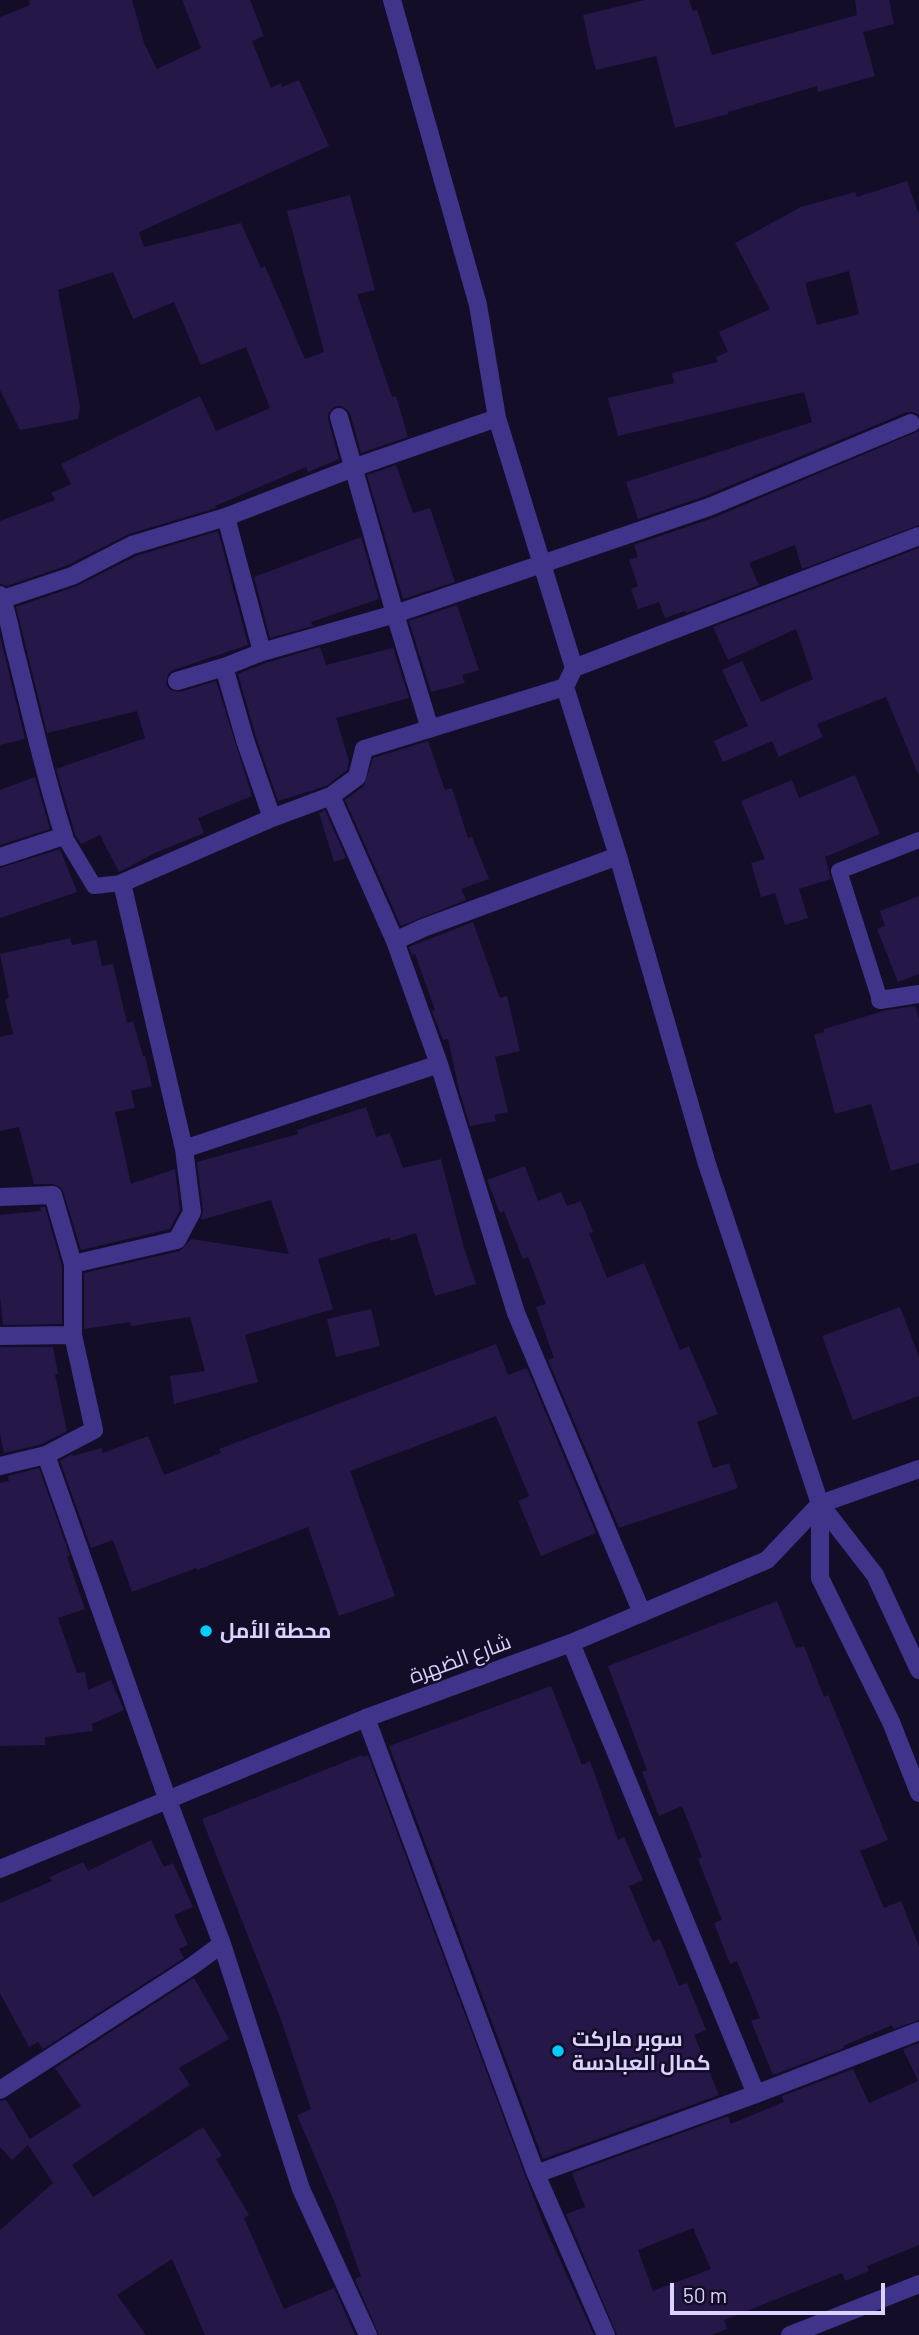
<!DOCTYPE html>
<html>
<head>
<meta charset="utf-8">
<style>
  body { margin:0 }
  #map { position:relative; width:919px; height:2335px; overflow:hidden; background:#140d27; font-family:Barlow,sans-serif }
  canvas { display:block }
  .scale { position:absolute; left:670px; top:2283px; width:215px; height:32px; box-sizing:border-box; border:4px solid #dcd2ff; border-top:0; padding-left:9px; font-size:21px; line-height:24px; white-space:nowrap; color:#dcd2ff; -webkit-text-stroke:5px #140d27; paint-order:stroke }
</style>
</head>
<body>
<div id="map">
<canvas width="919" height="2335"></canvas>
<div class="scale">50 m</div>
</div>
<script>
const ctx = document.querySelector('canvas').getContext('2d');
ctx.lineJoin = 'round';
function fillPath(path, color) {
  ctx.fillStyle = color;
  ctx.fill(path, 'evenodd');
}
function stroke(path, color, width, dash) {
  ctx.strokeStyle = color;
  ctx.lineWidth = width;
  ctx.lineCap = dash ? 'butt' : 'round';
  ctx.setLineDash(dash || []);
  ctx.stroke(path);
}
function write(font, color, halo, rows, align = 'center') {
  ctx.font = font + ' Barlow,Cairo,sans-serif';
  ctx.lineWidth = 5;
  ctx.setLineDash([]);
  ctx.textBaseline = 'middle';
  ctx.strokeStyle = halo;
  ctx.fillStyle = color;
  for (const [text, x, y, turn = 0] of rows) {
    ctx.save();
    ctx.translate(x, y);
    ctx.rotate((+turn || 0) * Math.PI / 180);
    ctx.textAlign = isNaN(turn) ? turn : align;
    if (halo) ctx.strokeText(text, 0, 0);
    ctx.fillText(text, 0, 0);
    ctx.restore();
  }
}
fillPath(new Path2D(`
  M29,0h103l12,43 13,26 44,-21 -19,-48h68l14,36 -12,5 19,47 10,-5 1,4 17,-7 30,66 -190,86 5,15 97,-24 20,45 4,-2 40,93 19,-7 -37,-141 63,-16 25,95 -18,4 35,103 4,-1 12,41 -47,16 -11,-40 -8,-7h-7l-7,8v5l11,40 -31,13 -2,-5 -91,39 1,2 -87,26 -61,31 -61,21 -7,-2v-63l55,-21 -4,-7 20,-9 -10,-20 139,-68 16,35 54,-23 -24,-61 -45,18 -27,-63 -41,17 -20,-47 -55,18 22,117 -2,12 -58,11 -20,-40v-373l30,-12z
  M645,0h44l4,11 4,-1 15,45 145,-40 -2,-15h34l5,24 -31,8 12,44 -57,16 -1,-6 -89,26v2l-53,14 -19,-72 -60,14 -5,-18 -8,-37z
  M907,181l12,34v200l-6,-3h-6l-202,84 -67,23 -12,-37 186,-60 -8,-30 -186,44 -10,-38 66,-15 -2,-10 46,-11 -2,-5 12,-5 -9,-20 51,-23 -35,-66 66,-36 54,-15 2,5zM849,271l10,43 -42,11 -12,-42z
  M919,431v94l-117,44 -7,-24 -46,18 10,22 -73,28 -1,-2 -20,7 -6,-16 -21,7 -7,-20 7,-3 -9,-26 9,-3 -4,-12 79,-27z
  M396,465l17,48 17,-5 25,74 -52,17 -36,-124z
  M218,531l30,114 -75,25 -5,4 -2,10 4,6 10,2 36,-11 36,115 -54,22 6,15 -47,19 -38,20 -19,-37 -19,9 -6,-10 -19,-65 89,-31 -8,-27 -90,22 -31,-126 61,-21 59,-30z
  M361,537l18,62 -68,23 2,4 -43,12 -16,-61z
  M919,548v228l-33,-79 -69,27 6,13 -44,20 -7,-16 -49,21 -9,-21 34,-15 -26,-56 20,-9 19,41 52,-23 -17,-50 -68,31 -15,-33z
  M457,605l22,65 -17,5 3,8 -34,9 -22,-71z
  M0,636l25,103 -25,6z
  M320,647l6,18 67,-17 16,50 -73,20 13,43 -2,9 -21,16 -48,15 -22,-64 -18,-63 28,-11z
  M428,741l17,49 7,-2 16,50 4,-1 17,42 -28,10 5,11 -65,26 -56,-126 19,-14 9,-28z
  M855,775l25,59 -55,23 6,22 -32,10 9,29 -23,7 -10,-32 -14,4 -10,-34 14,-4 -24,-58 51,-21 7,18z
  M35,777l15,52 -50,16v-55z
  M325,810l21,48 -12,4 -15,-49z
  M60,849l17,43 -77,26v-50z
  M919,896v78l-21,8 -21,-53 8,-3 -5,-15z
  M473,922l27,76 7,-2 13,55 -25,6 13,55 -14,3 2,6 -26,5 -11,-36 -11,-51 -5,1 -11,-29 3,-1 -20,-56 -3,1 -3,-8z
  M70,938l2,7 24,-5 6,26 11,-2 14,59 6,-2 10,35h2l7,30 -21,5 4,17 -20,4 16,72 44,-15 5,41 -10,19 -89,21 -19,-62 -9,-4h-19l-15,-57 -19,4v-94l13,-3 -8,-35 4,-1 -9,-44z
  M915,1006l4,12v145l-28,8 -20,-67 -36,10 -21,-79 10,-3v-3l59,-18z
  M366,1107l10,30 14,-4 13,35 38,-9 23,89 12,36 -41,12 -19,-63 -25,8 -1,-4 -72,22 15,50 -88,26 13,47 -84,22 -4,-28 35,-5 -15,-54 -59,9 -1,-4 -46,7v-56l96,-22 11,-12 98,15 -18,-54 -70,20 2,-9 -6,-49 101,-28 -1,-4z
  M525,1166l13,35 23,-9 6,14 14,-5 12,31 -4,1 18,45 37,-15 36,87 9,-4 29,68 -21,8 16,46 16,-5 9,25 -119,40 -71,-168 6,-2 -18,-51 10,-3 -18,-47 -5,2 -19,-48 -4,2 -13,-33z
  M40,1207h5l17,59v58l-59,1 -3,-29v-81l41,-4z
  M900,1307l19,50v39l-66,24 -31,-84z
  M371,1309l9,37 -44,11 -9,-38z
  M496,1344l12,31 19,-7 69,165 -55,23 -23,-55 11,-5 -33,-80 -146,55 45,125 -56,20 -31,-89 -111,43 -1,-2 -64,24 -19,-52 -22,8 -31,-87 12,-7 1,2 28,-8 2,5 45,-17 16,39 57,-22 -2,-4z
  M0,1347h53l5,27 -3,1 12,56 -25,13 -38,9 -4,-20z
  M39,1468l31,88 -3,1 18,52 -27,9 19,55 8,-1 3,18 23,-10 13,30 -32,14 1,7 -48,6v8l-45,1v-263l9,-2 -1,-5z
  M777,1601l19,47 8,-2 20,51 4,-2 60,145 -28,11 24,57 17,-7 18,45v74l-25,9 -2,-4 -44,19 -5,2 1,2 -71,27 -22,-54 9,-3 -23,-57 -7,3 -16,-41 8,-3 -24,-61 4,-2 -20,-51 -23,10 -17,-44 5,-2 -39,-104z
  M551,1686l31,79 8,-4 28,79 6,-3 19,43 -14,6 24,56 7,-3 19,47 8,-3 19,47 -12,5 25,60 -176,64 -154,-413z
  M362,1755l1,2 5,-2 175,468 51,112h-215l-24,-56 6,-3 -25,-70 -39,-91 14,-6 -31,-92 -78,-198z
  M151,1840l13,27 9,-4 20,44 -19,8 14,30 -9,4 5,9 -141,91 -5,-7 -9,5 -29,-54v-90l52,-22 -2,-4 33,-15 5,9z
  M194,1978l35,61 -50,29 11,17 -118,80 21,32 110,-70 19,29 -6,3 33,56 -5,3 40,91 50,-21 21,47h-150l-33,-76 -55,36 29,40h-146v-105l53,-47 -25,-38 -16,15 -12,-13v-46l6,-1 24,39 51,-33 -26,-38z
  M919,2043v202l-52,21 2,5 -24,10 -3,-8 -118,47 3,9 -15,6h-95l-51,-121 19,-7 -13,-34 156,-57 3,8 53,-22 -2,-6 71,-27 16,34 49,-22 -15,-32zM693,2228l18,41 -58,22 -15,-41z`), '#261749');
stroke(new Path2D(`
  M64,836l30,50 28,-3
  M880,1000l-41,-129 80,-31`), '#3f338a', 16);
stroke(new Path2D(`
  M392,0l86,305 19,113 77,250 -9,19 53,169 89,308 113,340
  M339,417l56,197 35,115
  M0,595c9,19 11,43 17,63 15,60 28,119 47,178l-64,21
  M0,600l72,-24 60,-31 94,-28 127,-49 144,-50
  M262,652l133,-38 314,-107 202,-84
  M224,667l21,73 27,78
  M574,668l345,-132
  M177,681l47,-14 38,-15 -36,-135
  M331,796l64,145 44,123 77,249 126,300
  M395,941l28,-13 195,-72
  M880,1000l39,-6
  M184,1149l255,-85
  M0,1197l53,-2 20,69
  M0,1336l73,-1
  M0,1466l46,-11
  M571,1643l185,451
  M366,1718l170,456 70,161
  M0,2090l192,-124 30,-22
  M536,2174l220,-80 163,-63
  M368,2335l-67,-146 -79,-245 -55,-146 -121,-343 48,-25 -21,-95v-71l104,-24 15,-28 -8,-63 -62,-266 150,-65 59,-22 26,-19 7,-28 201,-62
  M790,2335l129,-51`), '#3f338a', 18);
stroke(new Path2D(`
  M820,1504v74l71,144 28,71
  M820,1504l55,71 44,95
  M0,1869l366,-151 205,-75 196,-83 53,-56 99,-35`), '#3f338a', 18);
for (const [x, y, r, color] of [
  [206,1631,7,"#00ccfd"],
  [558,2051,7,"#00ccfd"]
]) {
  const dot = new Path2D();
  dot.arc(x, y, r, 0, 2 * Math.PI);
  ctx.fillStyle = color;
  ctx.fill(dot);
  stroke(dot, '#140d27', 2.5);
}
write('bold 21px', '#dcd2ff', '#140d27', [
  ["محطة الأمل",220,1631],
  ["سوبر ماركت",572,2039],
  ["كمال العبادسة",572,2063]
], 'left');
write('21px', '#dcd2ff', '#140d27', [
  ["شارع الضهرة",460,1659,-20]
]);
</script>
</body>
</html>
